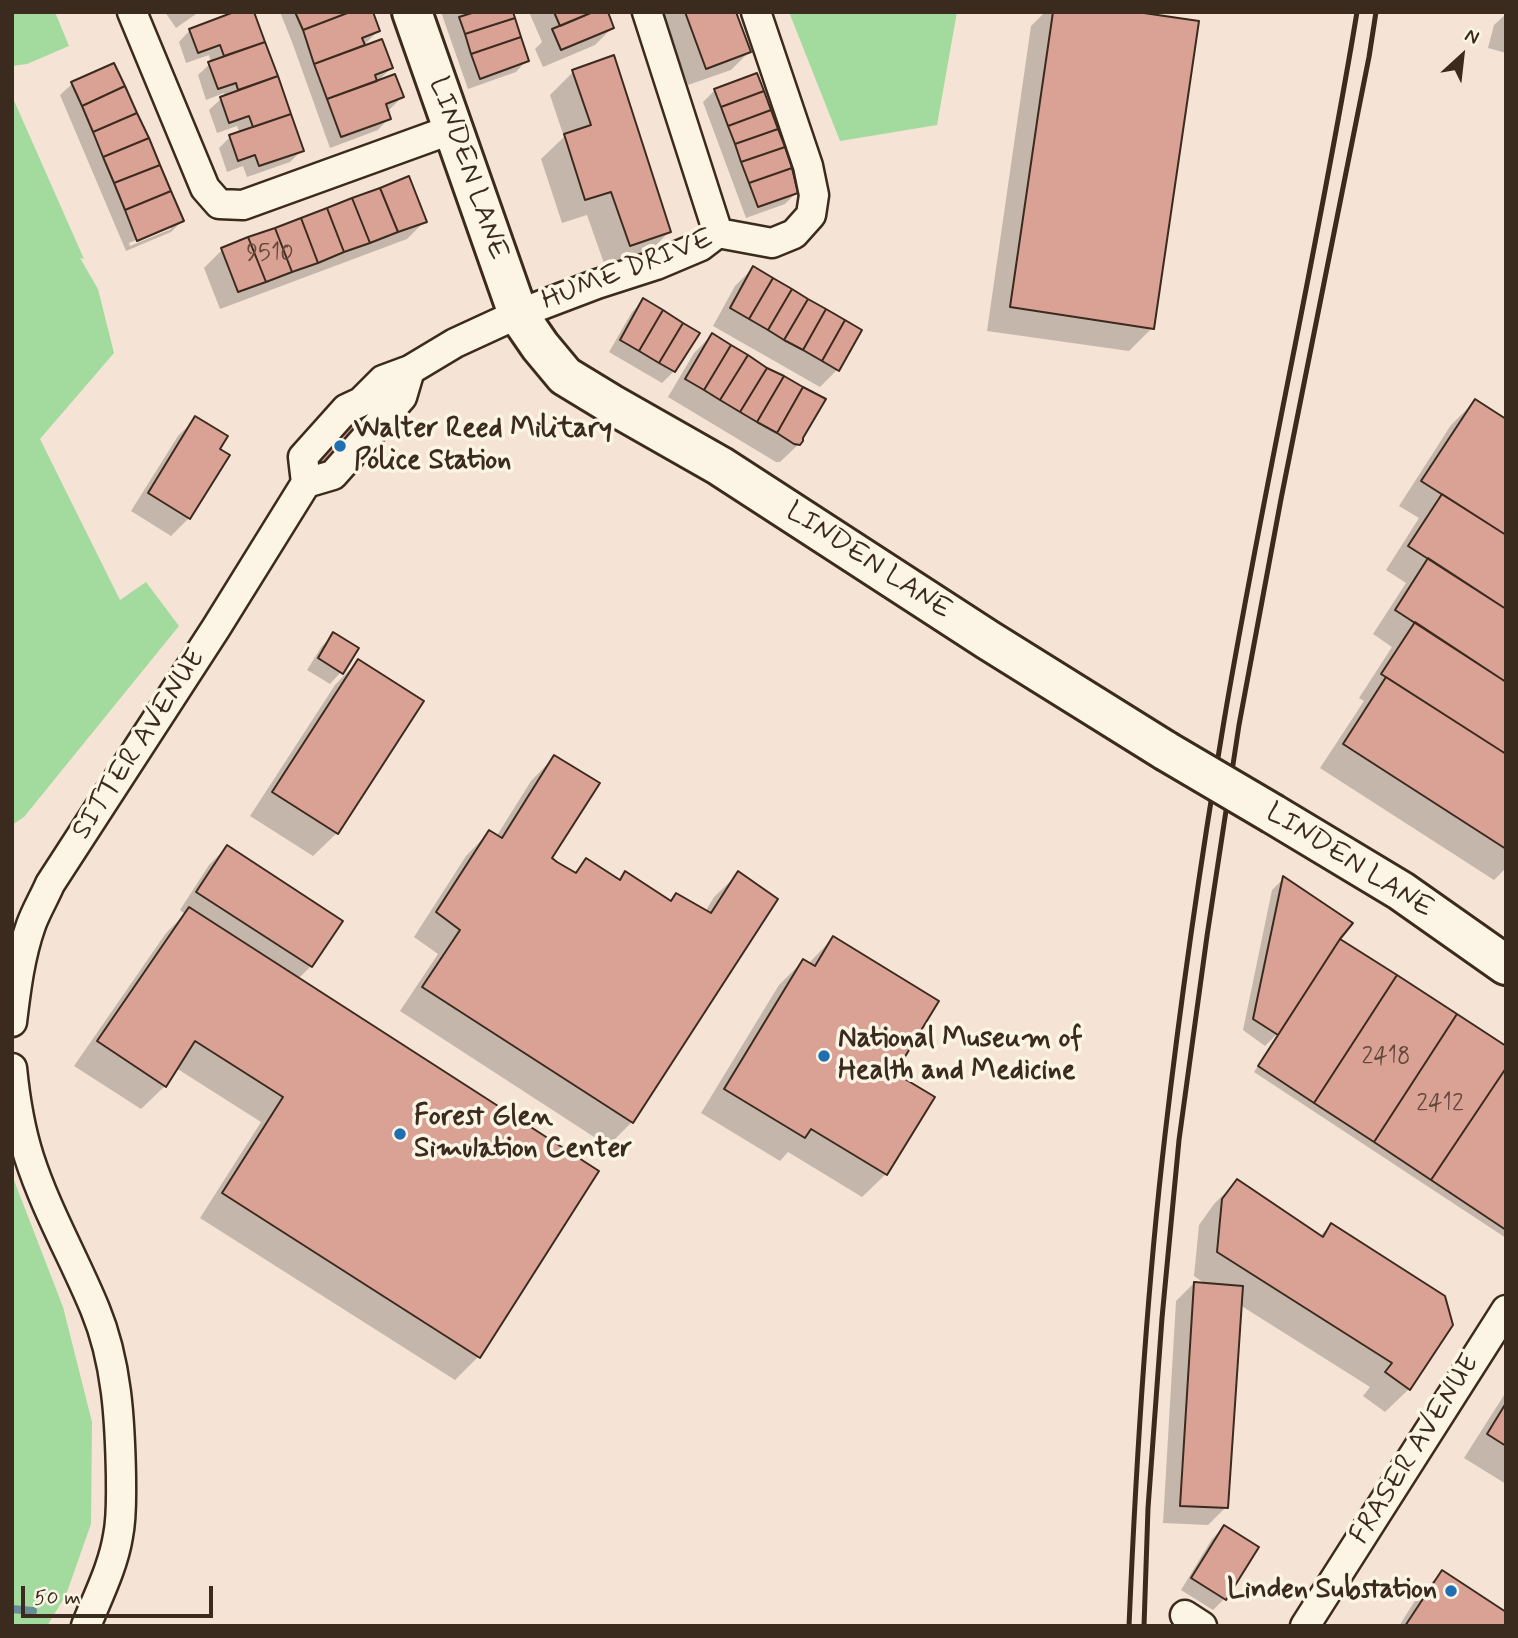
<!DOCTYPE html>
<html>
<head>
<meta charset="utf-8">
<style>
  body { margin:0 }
  #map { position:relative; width:1518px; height:1638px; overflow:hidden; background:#f5e4d5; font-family:Mynerve,sans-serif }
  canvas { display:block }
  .frame { position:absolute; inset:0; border:14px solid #3b2a1e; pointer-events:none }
  .north { position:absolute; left:1427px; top:21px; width:70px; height:70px; -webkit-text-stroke:5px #fcf5e5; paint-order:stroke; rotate:27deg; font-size:19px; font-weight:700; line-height:28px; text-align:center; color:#3b2a1e }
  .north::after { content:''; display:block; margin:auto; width:24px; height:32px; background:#3b2a1e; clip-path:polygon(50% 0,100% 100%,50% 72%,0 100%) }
  .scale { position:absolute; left:21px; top:1586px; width:192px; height:32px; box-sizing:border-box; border:4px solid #3b2a1e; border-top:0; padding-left:9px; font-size:21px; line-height:24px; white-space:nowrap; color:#3b2a1e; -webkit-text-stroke:5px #fcf5e5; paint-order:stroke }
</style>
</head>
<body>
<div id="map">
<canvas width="1518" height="1638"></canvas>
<div class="frame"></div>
<div class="north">N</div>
<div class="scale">50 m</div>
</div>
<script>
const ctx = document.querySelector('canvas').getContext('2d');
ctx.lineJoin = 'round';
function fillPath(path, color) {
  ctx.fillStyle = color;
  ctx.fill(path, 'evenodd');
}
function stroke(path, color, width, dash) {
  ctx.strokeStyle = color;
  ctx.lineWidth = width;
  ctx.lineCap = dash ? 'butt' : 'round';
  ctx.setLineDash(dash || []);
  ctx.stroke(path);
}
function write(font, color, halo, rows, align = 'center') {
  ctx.font = font + ' Mynerve,sans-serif';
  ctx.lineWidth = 7;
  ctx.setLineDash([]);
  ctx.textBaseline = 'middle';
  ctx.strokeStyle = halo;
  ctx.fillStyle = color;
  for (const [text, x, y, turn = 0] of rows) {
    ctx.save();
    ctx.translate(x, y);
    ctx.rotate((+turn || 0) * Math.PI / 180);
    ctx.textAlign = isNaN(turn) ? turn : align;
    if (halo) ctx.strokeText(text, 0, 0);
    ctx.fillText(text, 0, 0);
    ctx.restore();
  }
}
fillPath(new Path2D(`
  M12,12h43l14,34 -42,18 -15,2z
  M789,12h168l-20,113 -97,16z
  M12,96l72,163 -4,-1 18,31 16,64 -74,86 80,161 26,-18 33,44 -155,191 -12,8z
  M12,1175l51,132 29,115 -1,102 -25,71 -19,31h-35z`), '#a3db9f');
fillPath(new Path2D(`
  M165,12h34l-23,16z
  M252,12l50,138 -12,12 -43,15 -4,-11 -16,6 -8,-24 11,-11 10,-3 -3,-8 -20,7 -8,-23 12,-11 4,-2 -1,-4 -18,7 -8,-25 13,-12 -2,-8 -23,8 -7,-21 11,-12z
  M280,12h69l29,19 -12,12 -3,1 1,3 27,21 -16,16 27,13 -12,12 -4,1 3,8 -11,12 -48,18 -38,-106z
  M441,12h70l16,48 -11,12 -48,17z
  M529,12h77l6,16 -17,17 -52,22 -8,-18 7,-7z
  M662,12h72l15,40 -18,18 -43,15z
  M1045,12h80l27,316 -23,23 -142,-20 44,-305z
  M1506,14v39l-18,-5 6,-23z
  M573,72l96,160 -24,24 -39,13 -19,-54 -25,8 -21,-64 23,-22 -14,-42z
  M72,84l110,137 -11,11 -45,19 -66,-156zM171,225v4l-41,17 -1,-3z
  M715,90l81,103 -11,11 -39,14 -43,-116z
  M425,221l-18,18 -187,70 -16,-41 18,-18z
  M753,268l85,101 -18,18 -107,-61 22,-40z
  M643,301l31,70 -12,12 -53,-31 23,-40z
  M712,335l87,109 -19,18h-4l-108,-65 26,-44z
  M1475,401l31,20v447l-12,12 -174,-112 44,-67 -5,-3 33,-51 -19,-13 33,-51 -20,-13 33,-52 -20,-12 52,-81z
  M196,418l-7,100 -18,18 -40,-25 47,-75z
  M334,635l7,37 -11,12 -23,-14 15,-24z
  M358,661l-21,172 -24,23 -63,-40 85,-131z
  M554,757l-5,102 24,15 13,-13 32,20 7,-7 45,28 6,-6 29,16 9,-15 24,-23 -106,248 -24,24 -208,-135 38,-57 -24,-17 52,-81 23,-24 7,5 35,-56z
  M227,847l84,119 -13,13 180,378 -23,23 -255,-162 61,-96 -85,-54 -11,18 -24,23 -67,-43 92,-133 19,-19 -5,-4 29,-45z
  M1283,879l55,60 168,110v189l-252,-166 24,-36 -2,-1 -11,11 -22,-16 29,-140z
  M833,938l60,135 -7,101 -24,23 -74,-45 -8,9 -79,-48 78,-128 24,-24 5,3z
  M1237,1181l82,56 12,-12 78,164 -24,23 -22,-16 7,-9 -130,-82 -14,202 -18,18 -45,-2 13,-222 18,-18 13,2 -13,-9 5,-51 15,-21z
  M1506,1392v92l-42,-26z
  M1224,1527l1,71 -12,12 -32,-20 31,-51z
  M1442,1572l64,54h-107l19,-30z`), '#0003');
stroke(new Path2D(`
  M12,1609l21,2`), '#698e97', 8);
const building = new Path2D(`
  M234,12h20l11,30 -41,14 -4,-11 -22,8 -9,-24z
  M295,12h55l-47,18z
  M350,12h23l7,19 -18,7 3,7 -51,19 -11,-34z
  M475,12h38l2,6 -50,16 -6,-17z
  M554,12h39l-33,14z
  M593,12h15l6,16 -53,22 -9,-21z
  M685,12h51l15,40 -45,17z
  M1053,12h84l62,9 -45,308 -144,-22z
  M515,18l6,19 -50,17 -6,-20z
  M521,37l8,24 -49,18 -9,-25z
  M382,39l11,29 -18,7 2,6 -50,18 -13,-35z
  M265,42l13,34 -40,14 -2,-7 -18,6 -10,-27z
  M614,55l57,177 -41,14 -19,-54 -26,8 -21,-66 27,-9 -19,-55z
  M114,63l11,23 -43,20 -11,-24z
  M757,73l7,18 -43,16 -7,-18z
  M395,74l9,23 -18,7 5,15 -50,18 -14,-38z
  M278,76l13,38 -38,13 -4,-11 -20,7 -9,-26z
  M125,86l12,27 -44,19 -11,-26z
  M764,91l7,19 -43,16 -7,-19z
  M771,110l7,19 -43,15 -7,-18z
  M137,113l12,25 -46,19 -10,-25z
  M291,114l13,37 -45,15 -4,-11 -17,6 -9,-26z
  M778,129l7,18 -44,15 -6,-18z
  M149,138l11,27 -46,18 -11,-26z
  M785,147l7,21 -43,15 -8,-21z
  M160,165l11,26 -46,19 -11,-27z
  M792,168l6,25 -40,14 -9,-24z
  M409,176l18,46 -29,10 -18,-44z
  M380,188l18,44 -28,11 -18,-45z
  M171,191l13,30 -47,20 -12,-31z
  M352,198l18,45 -26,9 -17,-44z
  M327,208l17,44 -26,11 -17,-45z
  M301,218l17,45 -26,9 -17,-44z
  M275,228l17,44 -26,10 -18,-45z
  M248,237l18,45 -28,10 -17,-44z
  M753,266l20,12 -24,41 -19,-11z
  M773,278l19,11 -24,41 -19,-11z
  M792,289l16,10 -24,41 -16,-10z
  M643,298l20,12 -24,41 -19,-11z
  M808,299l18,10 -23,41 -19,-10z
  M826,309l19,11 -23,41 -19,-11z
  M663,310l20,13 -24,40 -20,-12z
  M845,320l17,10 -23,41 -17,-10z
  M683,323l17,10 -25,39 -16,-9z
  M712,333l19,12 -27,45 -19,-11z
  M731,345l17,10 -28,45 -16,-10z
  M748,355l19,13 -27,44 -20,-12z
  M767,368l17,8 -27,46 -17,-10z
  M784,376l19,11 -26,46 -20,-11z
  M803,387l23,12 -23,39v3l-3,4 -6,-1 -17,-11z
  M1475,399l31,20v116l-85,-54z
  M372,401l10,9 -49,65 -21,-18z
  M195,416l33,20 -8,13 10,6 -40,64 -42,-26z
  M1442,494l64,41v74l-98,-63z
  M1428,558l78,51v73l-111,-72z
  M1415,622l91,60v72l-125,-80z
  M333,632l26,16 -16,26 -25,-16z
  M358,659l66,42 -86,133 -66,-42z
  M1386,677l120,77v95l-163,-105z
  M554,755l46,28 -48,75 5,4 19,11 10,-15 34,22 5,-9 46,30 5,-8 35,20 27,-42 40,28 -145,224 -211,-136 38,-57 -24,-18 53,-82 13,8z
  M227,845l116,76 -31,46 -116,-75z
  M1283,876l70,47 -13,16 -62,96 -25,-16z
  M189,907l410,264 -119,187 -258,-165 61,-96 -88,-56 -29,46 -69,-46z
  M833,936l106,65 -44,72 40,24 -48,78 -76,-46 -6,9 -81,-49 79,-130 12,7z
  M1340,939l57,36 -83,128 -56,-37z
  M1397,975l60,39 -83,128 -60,-39z
  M1457,1014l49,32v22l-75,112 -57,-38z
  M1506,1068v162l-75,-50z
  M1237,1179l86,58 8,-14 114,73 8,29 -43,65 -25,-18 7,-9 -175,-111 5,-53z
  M1194,1282l49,4 -15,222 -48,-2z
  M1506,1403v43l-19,-12z
  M1224,1525l35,22 -33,53 -35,-22z
  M1442,1570l64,42v14h-101z`);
fillPath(building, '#daa294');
stroke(building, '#3b2a1e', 2);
const street = new Path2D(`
  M132,12l73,176 14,16 24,1 210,-76
  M647,12l71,221
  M306,483l27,-8 69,-78 8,-27
  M12,1022c4,-33 8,-66 19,-97 5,-14 13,-27 19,-41l166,-256 90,-145 -3,-26 43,-48 15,-7 22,-22 27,-10 45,-27 63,-29 79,-30 59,-19 45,-19 17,-13 54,10 22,-9 17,-19 3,-20 -6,-29 -52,-154
  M12,1068c3,30 8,61 17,89 17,53 45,101 66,152 22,53 25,111 26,168 0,20 1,39 -3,59 -5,31 -20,60 -32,90
  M1185,1615l17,11
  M1305,1626l201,-316`);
const secondary = new Path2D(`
  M412,12l106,302 22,32 25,30 46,28 109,62 268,174 178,111
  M1273,814l128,77 105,74`);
stroke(street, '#3b2a1e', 33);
stroke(secondary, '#3b2a1e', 44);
stroke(street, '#fcf5e5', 28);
stroke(secondary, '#fcf5e5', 38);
stroke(new Path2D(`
  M1129,1626c7,-164 17,-328 36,-491 16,-138 36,-276 59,-414 40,-237 94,-472 133,-709
  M1144,1626l4,-118 14,-190 17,-178 28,-204 32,-211 42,-226 88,-442 7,-45`), '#3b2a1e', 5);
const secondaryBridge = new Path2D(`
  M1166,751l107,63`);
stroke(secondaryBridge, '#3b2a1e', 44, []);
stroke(secondaryBridge, '#fcf5e5', 38);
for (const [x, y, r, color] of [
  [340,446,7,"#1f6fb2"],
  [824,1056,7,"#1f6fb2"],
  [400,1134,7,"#1f6fb2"],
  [1451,1591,7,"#1f6fb2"]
]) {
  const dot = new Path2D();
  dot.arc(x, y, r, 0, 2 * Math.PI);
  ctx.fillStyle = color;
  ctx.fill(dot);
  stroke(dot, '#fcf5e5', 2.5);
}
write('24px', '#63483c', null, [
  ["9510",270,255],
  ["2418",1386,1058],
  ["2412",1440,1105]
]);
write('28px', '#3b2a1e', '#fcf5e5', [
  ["LINDEN LANE",467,169,71],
  ["HUME DRIVE",628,271,-21],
  ["LINDEN LANE",868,562,33],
  ["SITTER AVENUE",140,745,-57],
  ["LINDEN LANE",1349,862,32],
  ["FRASER AVENUE",1416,1450,-58]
]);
write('bold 28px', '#3b2a1e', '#fcf5e5', [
  ["Walter Reed Military",354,430],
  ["Police Station",354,462],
  ["National Museum of",838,1040],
  ["Health and Medicine",838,1072],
  ["Forest Glen",414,1118],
  ["Simulation Center",414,1150],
  ["Linden Substation",1437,1591,"right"]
], 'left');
</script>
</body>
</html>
